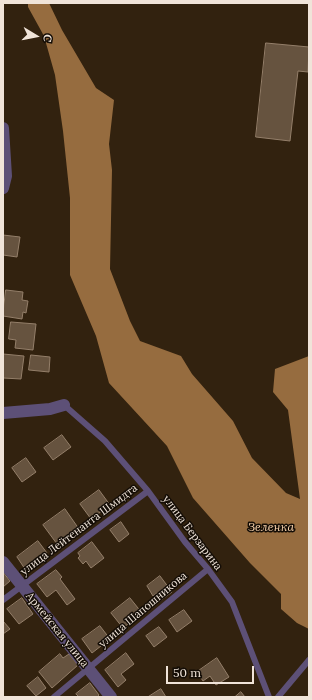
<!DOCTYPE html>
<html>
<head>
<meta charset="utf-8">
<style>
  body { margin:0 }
  #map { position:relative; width:312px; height:700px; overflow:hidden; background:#32220f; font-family:Lora,serif }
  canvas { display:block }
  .frame { position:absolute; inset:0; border:4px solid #f0e4d9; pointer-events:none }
  .north { position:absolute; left:16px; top:16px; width:40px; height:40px; -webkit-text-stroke:3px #140d06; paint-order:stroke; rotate:100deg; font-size:11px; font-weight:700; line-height:16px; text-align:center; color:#f0e4d9 }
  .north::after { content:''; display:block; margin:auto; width:14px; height:18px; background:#f0e4d9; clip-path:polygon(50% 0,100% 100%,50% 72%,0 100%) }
  .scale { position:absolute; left:166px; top:666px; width:88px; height:18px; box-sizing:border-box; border:2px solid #f0e4d9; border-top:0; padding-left:5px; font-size:12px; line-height:14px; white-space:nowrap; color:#f0e4d9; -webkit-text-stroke:3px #140d06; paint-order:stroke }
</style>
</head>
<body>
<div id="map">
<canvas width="312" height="700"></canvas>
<div class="frame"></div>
<div class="north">С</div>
<div class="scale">50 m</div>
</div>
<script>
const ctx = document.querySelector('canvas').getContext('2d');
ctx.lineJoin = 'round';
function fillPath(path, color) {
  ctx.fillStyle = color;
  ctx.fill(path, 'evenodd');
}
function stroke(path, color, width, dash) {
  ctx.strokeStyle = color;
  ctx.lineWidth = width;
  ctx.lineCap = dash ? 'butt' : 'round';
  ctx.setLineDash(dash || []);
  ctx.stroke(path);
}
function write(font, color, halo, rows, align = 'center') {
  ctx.font = font + ' Lora,serif';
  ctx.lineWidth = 3;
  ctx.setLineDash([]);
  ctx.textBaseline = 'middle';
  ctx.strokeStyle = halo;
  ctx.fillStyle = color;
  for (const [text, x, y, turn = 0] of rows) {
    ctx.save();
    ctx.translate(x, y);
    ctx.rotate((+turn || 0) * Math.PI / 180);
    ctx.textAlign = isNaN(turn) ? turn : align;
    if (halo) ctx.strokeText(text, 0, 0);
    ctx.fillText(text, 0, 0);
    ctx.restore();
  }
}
fillPath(new Path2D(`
  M28,3h21l13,27 34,58 18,12 -5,44 3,26 -2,99 20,52 10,20 41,15 11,18 41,47 19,37 34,35 14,6 -12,-89 -15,-18 2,-23 34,-13v273l-12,-6 -16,-14v-15l-31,-31 -57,-65 -26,-52 -58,-63 -13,-47 -26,-61v-77l-7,-67 -8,-56 -11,-39 -16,-29z`), '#966c3f');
const building = new Path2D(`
  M266,43l43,4 -1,25 -10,-1 -8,70 -34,-4z
  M3,235l17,2 -3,20 -14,-2z
  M6,290l17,2 -1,8 6,1 -2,12 -3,-1 -1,7 -19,-3z
  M11,322l25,2 -3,26 -18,-2 1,-8 -7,-1z
  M3,354l21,2 -3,23 -18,-1z
  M31,355l19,2 -1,15 -20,-2z
  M62,435l9,12 -18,13 -9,-12z
  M26,458l10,14 -14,10 -10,-14z
  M99,490l11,15 -19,14 -11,-15z
  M65,509l14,20 -22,15 -14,-19z
  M121,522l8,12 -10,8 -9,-12z
  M38,541l9,12 -22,16 -8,-12z
  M92,542l12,16 -13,10 -5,-7 -3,3 -5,-6 2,-2 -2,-3z
  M56,570l6,7 -2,2 15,20 -8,6 -11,-15 -9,7 -10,-13z
  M3,572l7,9 -7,6z
  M160,576l12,16 -11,8 -4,-7 -4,3 -6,-10z
  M22,598l11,16 -14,10 -12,-15z
  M130,598l12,15 -19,15 -12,-15z
  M184,610l8,11 -15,11 -8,-12z
  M3,621l7,8 -7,5z
  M100,626l10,13 -18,14 -10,-14z
  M159,627l8,10 -13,10 -8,-11z
  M126,653l8,11 -13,10 5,6 -8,7 -13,-17z
  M60,654l3,4 6,-4 9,11 -26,23 -13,-16z
  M217,658l12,19 -13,8 -6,-9 -7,5 -6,-9z
  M38,677l8,11 -10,8 -9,-10z
  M90,683l9,12 -2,2h-18l-3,-3z
  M161,689l5,8h-18z
  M241,692l4,5h-10z`);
fillPath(building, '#66533f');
stroke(building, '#947f6a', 1);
stroke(new Path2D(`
  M64,405l41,36 43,50 37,51 23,27 24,33 37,95
  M3,600l145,-109
  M54,697l154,-128
  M278,697l31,-37`), '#5d5077', 6);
stroke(new Path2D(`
  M3,128l3,48 -3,12
  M3,413l47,-4 14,-4
  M3,562l108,135`), '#5d5077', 12);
write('11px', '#f0e4d9', '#140d06', [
  ["улица Лейтенанта Шмидта",79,530,-37],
  ["улица Берзарина",192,533,53],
  ["улица Шапошникова",143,610,-40],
  ["Армейская улица",57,630,51]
]);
write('italic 12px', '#fad4ad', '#140d06', [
  ["Зеленка",271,528]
]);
</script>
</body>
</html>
